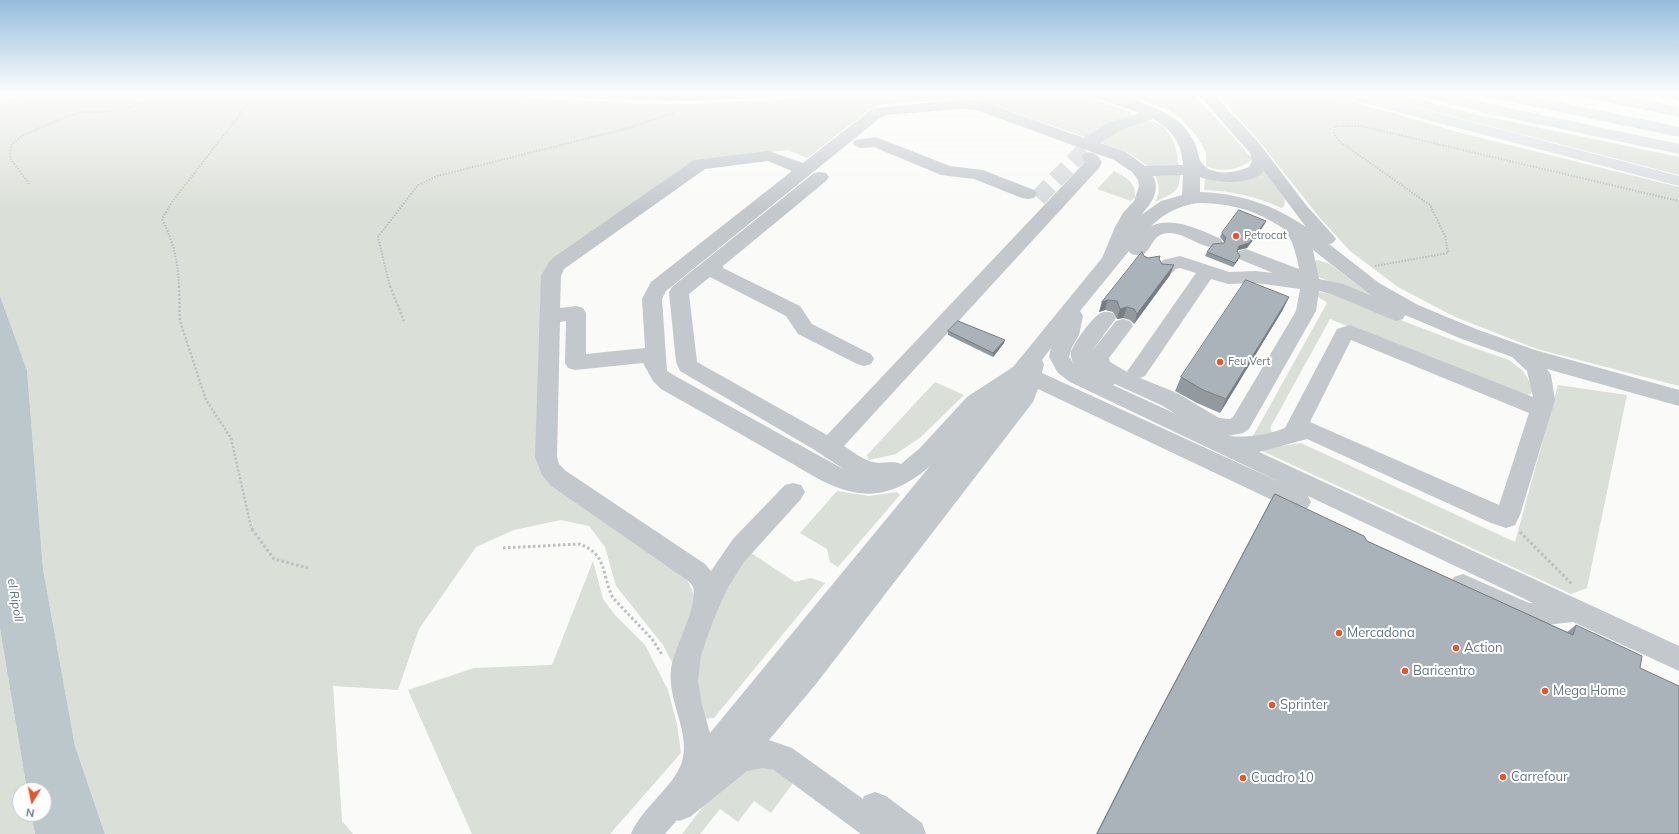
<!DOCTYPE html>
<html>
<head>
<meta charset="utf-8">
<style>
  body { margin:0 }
  #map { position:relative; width:1679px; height:834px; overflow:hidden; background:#fafaf8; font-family:Mulish,sans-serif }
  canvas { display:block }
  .north { position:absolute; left:12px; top:782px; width:40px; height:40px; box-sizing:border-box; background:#fff; border:1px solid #c1c8cd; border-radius:50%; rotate:190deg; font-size:11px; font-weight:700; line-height:16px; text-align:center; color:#657683 }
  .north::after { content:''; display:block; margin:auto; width:14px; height:18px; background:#e4572e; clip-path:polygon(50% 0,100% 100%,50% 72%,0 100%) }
</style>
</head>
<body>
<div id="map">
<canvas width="1679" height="834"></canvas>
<div class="north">N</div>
</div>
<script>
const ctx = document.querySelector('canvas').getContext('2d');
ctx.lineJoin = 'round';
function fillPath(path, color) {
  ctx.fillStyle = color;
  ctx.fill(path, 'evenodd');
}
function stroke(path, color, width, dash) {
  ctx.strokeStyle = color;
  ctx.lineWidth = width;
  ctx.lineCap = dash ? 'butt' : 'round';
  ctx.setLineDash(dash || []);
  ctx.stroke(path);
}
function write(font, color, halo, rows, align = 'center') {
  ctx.font = font + ' Mulish,sans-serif';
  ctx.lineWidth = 4;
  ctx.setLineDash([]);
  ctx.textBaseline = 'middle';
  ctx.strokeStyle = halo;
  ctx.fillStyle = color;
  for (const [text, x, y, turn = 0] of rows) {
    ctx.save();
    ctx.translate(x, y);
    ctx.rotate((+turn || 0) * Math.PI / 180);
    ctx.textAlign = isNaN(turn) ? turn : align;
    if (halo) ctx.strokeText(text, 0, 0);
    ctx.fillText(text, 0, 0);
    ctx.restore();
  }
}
fillPath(new Path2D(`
  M44,93h458l37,6 126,5 117,-4 39,-7h255l51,17 4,3 2,3 -29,9 -16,13 -117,-40 -86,6 -7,2 -10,5 -61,47 -19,-8 -91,11 -144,102 -12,199 143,112 13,26 -21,70 -13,-25 -47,-59 -11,-39 -16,-21 -28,-6 -47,10 -38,17 -57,82 -21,61 -65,-4 9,135 11,13h-248l-30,-88 -32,-177 -16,-199 -27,-74v-196z
  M1118,93h75l60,66c-14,11 -31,14 -47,7v-14l-10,-17 -17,-18 -13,-8z
  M1216,93h108l137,40 218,54v199l-142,-37 -82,-32 -57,-30 -48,-36 -30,-33 -66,-83z
  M1362,93h34l78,21 205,43v18z
  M1146,120c24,1 31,27 33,46l-30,1 -20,-14 -28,-10 13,-11z
  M1265,170l20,30 -1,6 -3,2c-25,-12 -50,-17 -77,-18l1,-12c15,5 49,5 60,-8z
  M1114,171c11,5 23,12 21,26l-4,4 -34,-12z
  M1154,173h26c1,21 -9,20 -25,29 6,-11 4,-18 -1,-29z
  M1318,260l12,4 36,27 27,18 -79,-34 1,-14z
  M1318,292l15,2 130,50 46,16 13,10 10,15 1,6c-5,9 -19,2 -28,0l-175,-72 -60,109 3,6 -21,4 75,-135 -10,-7z
  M935,382l29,13 -43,42 -25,17 -27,6 -2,-5z
  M1558,385l69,10 -40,193 -16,6 -313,-145 43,-6 214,99z
  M837,491l32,5 28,-4 3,3 -62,72 -8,-5 -3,-13 -27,-16z
  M748,551l47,31 16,-4 14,5 -111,135 -12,1 -9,-34 10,-50 11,-29z
  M593,561l10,38 12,16 30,30 23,45 9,34 4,29 -71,81h-138l-64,-144 66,-22 78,-3z
  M0,629l27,161h-7v24h11l4,20h-35z
  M763,764l33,15 -25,34 -17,-12 -16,21 -18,-13 -20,25h-18l40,-52 16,-13z`), '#dadfd7');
fillPath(new Path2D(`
  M0,296l27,74 16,199 32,177 30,88h-70l-4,-20h13v-24h-17l-27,-161z`), '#bbc7cb');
stroke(new Path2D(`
  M1038,198l56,-58`), '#d5d9db', 17, [17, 8]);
stroke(new Path2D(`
  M29,184l-19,-26 1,-13 11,-9 43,-19 16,-5h21l25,-4 45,-15
  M1375,266l73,-13 -3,-17 -15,-31 -91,-64 -5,-8 1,-7h26l318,75
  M179,287c-1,-27 -5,-43 -17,-68l10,-17 76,-98 29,-11
  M390,287l-12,-50 40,-52 19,-9 192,-48 44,-15`), '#bbbfc2', 2, [1.5, 1.5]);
stroke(new Path2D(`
  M179,286l1,35 26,79 25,38 20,89 2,3
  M390,286l14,35`), '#bbbfc2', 2.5, [2, 2]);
stroke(new Path2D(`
  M252,529l22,30 34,9
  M1520,532l52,52
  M503,548l76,-4c29,10 22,30 34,54l39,41 11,17`), '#bbbfc2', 3, [2.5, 2.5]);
fillPath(new Path2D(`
  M577,93h182l-2,3 -5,2 -56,3 -112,-3 -5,-2z
  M1087,93c8,0 16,-1 24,0 20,3 56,18 70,31 8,8 15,18 17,29 1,3 1,6 3,9 10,15 34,11 48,5l3,-6 -2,-8 -53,-60h16l46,50 47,62 27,30 3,4 -3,4 -4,1 50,39 39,22 58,24 59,21 144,40v16l-132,-37 4,6 4,25 -35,115 -5,10 -9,3 -15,-5 -184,-84 -48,13 420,194v25l-106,-49 -45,5 -9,-4 -65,-30 -4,-8 4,-8 9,-3 66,29h4l-225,-107 3,6 -4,7 -8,3 -8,-3 -253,-120 -5,13 -217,282 -47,56 23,8 71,51 1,-3 11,-4 11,4 36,27 4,11h-65l-87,-64 -12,-2 -15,3 -57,46 -11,4 -2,-1 -12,14h-34c11,-27 42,-46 51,-72 9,-30 -15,-61 -11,-93 3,-21 28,-65 22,-82 -1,-3 -4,-5 -6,-7l-137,-95 -8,-10 -7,-18 6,-181 8,-14 5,-5 140,-97 75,-9 34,12 65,-51 9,-4 85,-9 16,1 109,39c12,-16 35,-21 53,-26l-51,-17zM962,109l14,1 138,50 18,12 6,8 1,6 -5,15 -11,12 -8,14 -13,31 -89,109 -46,30 -48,52 -18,15c-8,-3 -14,-1 -22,-1 -14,-1 -24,-10 -35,-17l255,-278 3,-6c-5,-8 -8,-11 -18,-9l-2,4 3,5 -258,273 -130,-73 -8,-68 21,-17 76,39 12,18 59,30 7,2 7,-2 3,-5 -3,-5 -59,-30 -12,-18 -77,-38v-2l103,-85 3,-4 -3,-4 -6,-1 -6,1 -142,114 -3,5 7,70 4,9 133,78 32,21 -168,-93 -10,-6 -5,-72 4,-8 214,-173 6,-3zM1153,119c19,10 29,25 30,46l-38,1 -19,-14 -26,-9 21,-13zM768,161l24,10 -141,111 -9,17 3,49 -59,6v-41l-3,-5 -7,-2 -16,2 1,-32 3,-7 141,-100zM1264,171l42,56c-32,-22 -67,-34 -106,-35v-15c16,6 51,9 64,-6zM1183,175l-1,20 -21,6 -20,14c10,-11 20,-24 12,-39zM1198,203c27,0 50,5 73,18 4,3 10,5 13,8 9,11 13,28 15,40l-53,-20 -7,2 -2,4 2,4 34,14 -17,-2 -27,1 -49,-16 -17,4 -6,9 2,4c8,2 12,2 17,-4l4,-1 16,5 -65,93 -4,5 2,2 -19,-11 -1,-4 24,-32 -3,-5 -7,-2 -7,2 -24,30 24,-33 -3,-5c-4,-1 -8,-2 -12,0 -8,3 -28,31 -30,39 -1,5 1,8 3,12l-5,-7 3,-10 7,-12 4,-19 -3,-5 49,-60 2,3c22,6 17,-16 32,-20 20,-6 38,18 58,13l2,-4 -2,-4c-21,-9 -47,-23 -70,-13 14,-13 27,-20 47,-23zM1313,250l59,46 -29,-12 -24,-5zM1211,279l17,5 28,-1 44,6 -4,22 -63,106 -3,2 -11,-1 -42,-25 -37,-15 5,-2zM1319,291l12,3 65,27 7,-2 2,-4 57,24 50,18 15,14 6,26 -183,-72 -13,4 -52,99c-18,7 -38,10 -57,8l15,-3 6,-4 67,-118zM566,321l-1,42 3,5 7,2 68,-7 10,18 8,8c39,22 78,44 116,66 26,14 52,34 82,38 27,4 52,-10 71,-27l-220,267 -8,-28 -4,-24 3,-26 12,-34 14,-32 17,-27 57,-63 4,-7 -4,-7 -8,-2 -8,2 -52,54 -22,32 -6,-7 -139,-93 -7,-7 -2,-7 3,-135zM1351,340l178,73 -30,92 -189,-83zM1051,348l-2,9 9,16 12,9 212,101 -240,-110 2,-9 -2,-4zM1115,384l46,21 15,9 -63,-29z
  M876,137l74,29 33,4 51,20 3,4 -3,4 -6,1 -6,-1 -48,-19 -33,-4 -67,-28 -13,1 -6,-2 -2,-3 2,-3z`), '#c3c8cc');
fillPath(new Path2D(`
  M1334,93h27l318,83v10l-343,-90z
  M1668,93h11v8l-5,-2z`), '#d6dbdf');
fillPath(new Path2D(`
  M1420,93h27l44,11 188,40v10l-189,-40 -68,-18z
  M1485,93h31l163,34v10l-187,-39 -5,-2z
  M1579,93h32l68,14v10l-93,-19 -5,-2z`), '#d6dbdf');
fillPath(new Path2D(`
  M1264,225l-17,23 -9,2v10l-5,7 -28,-11 2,-4 17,-9v-1l-4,-5 2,-4z
  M1144,256l4,2 11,1 11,16 -36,49 -4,-4 -7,-2 -6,1 -4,-7 -8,-2 -6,2 3,-10z
  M1289,297l-7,14 -62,102 -23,-10 -22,-12 6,-14z
  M948,331l56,12 -11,14 -45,-22z
  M1275,494l92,47 200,91 9,-7 64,43 39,166h-583l40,-79 133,-251z`), '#929a9f');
fillPath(new Path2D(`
  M1266,221l-2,4 -17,23 -9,2 1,-4z
  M1240,256l-2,4 -5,7 2,-4z
  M1174,265l-4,10 -36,49 3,-10z
  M1289,297l-7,14 -62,102 6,-14z
  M1108,300l-3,10 -6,2 3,-10z
  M1127,307l-4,11 -6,1 3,-10z
  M1005,340l-1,3 -11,14v-4z`), '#777d82');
const building = new Path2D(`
  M1239,210l27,11 -17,22 -10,3 -2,5 3,5 -5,7 -28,-11 6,-8 11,-1 2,-5 -4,-5z
  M1142,252l2,4 4,2 12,-2 -1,3 3,5 12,1 -37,49 -3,-5 -7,-2 -7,2 -3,-8 -9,-1 -6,2z
  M1246,280l43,17 -63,102 -23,-9 -22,-13z
  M958,321l47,19 -12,13 -45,-22z
  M1275,494l89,42 3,5 206,94 3,-10 66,31 -2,12 39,18v148h-582l44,-87z`);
fillPath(building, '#aab3b9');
stroke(building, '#777d82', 1);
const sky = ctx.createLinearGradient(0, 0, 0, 210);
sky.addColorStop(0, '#96bcdc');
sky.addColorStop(0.44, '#fdfdfc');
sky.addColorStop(1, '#fdfdfc00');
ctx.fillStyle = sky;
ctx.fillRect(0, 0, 1679, 210);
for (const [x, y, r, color] of [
  [1236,236,4,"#e4572e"],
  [1220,362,4,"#e4572e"],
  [1339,633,4,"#e4572e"],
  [1456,648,4,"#e4572e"],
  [1405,671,4,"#e4572e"],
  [1545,691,4,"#e4572e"],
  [1272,705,4,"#e4572e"],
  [1503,777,4,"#e4572e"],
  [1243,778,4,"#e4572e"]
]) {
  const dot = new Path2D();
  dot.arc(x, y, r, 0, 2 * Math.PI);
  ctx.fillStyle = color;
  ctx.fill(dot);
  stroke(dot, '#fff', 1.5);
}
write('11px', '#657683', '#fff', [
  ["Petrocat",1244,236],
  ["Feu Vert",1228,362]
], 'left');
write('italic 12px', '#60757c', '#fff', [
  ["el Ripoll",15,600,80]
]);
write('13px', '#657683', '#fff', [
  ["Mercadona",1347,633],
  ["Action",1464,648],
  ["Baricentro",1413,671],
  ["Mega Home",1553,691],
  ["Sprinter",1280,705],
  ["Carrefour",1511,777],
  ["Cuadro 10",1251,778]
], 'left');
</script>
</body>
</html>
